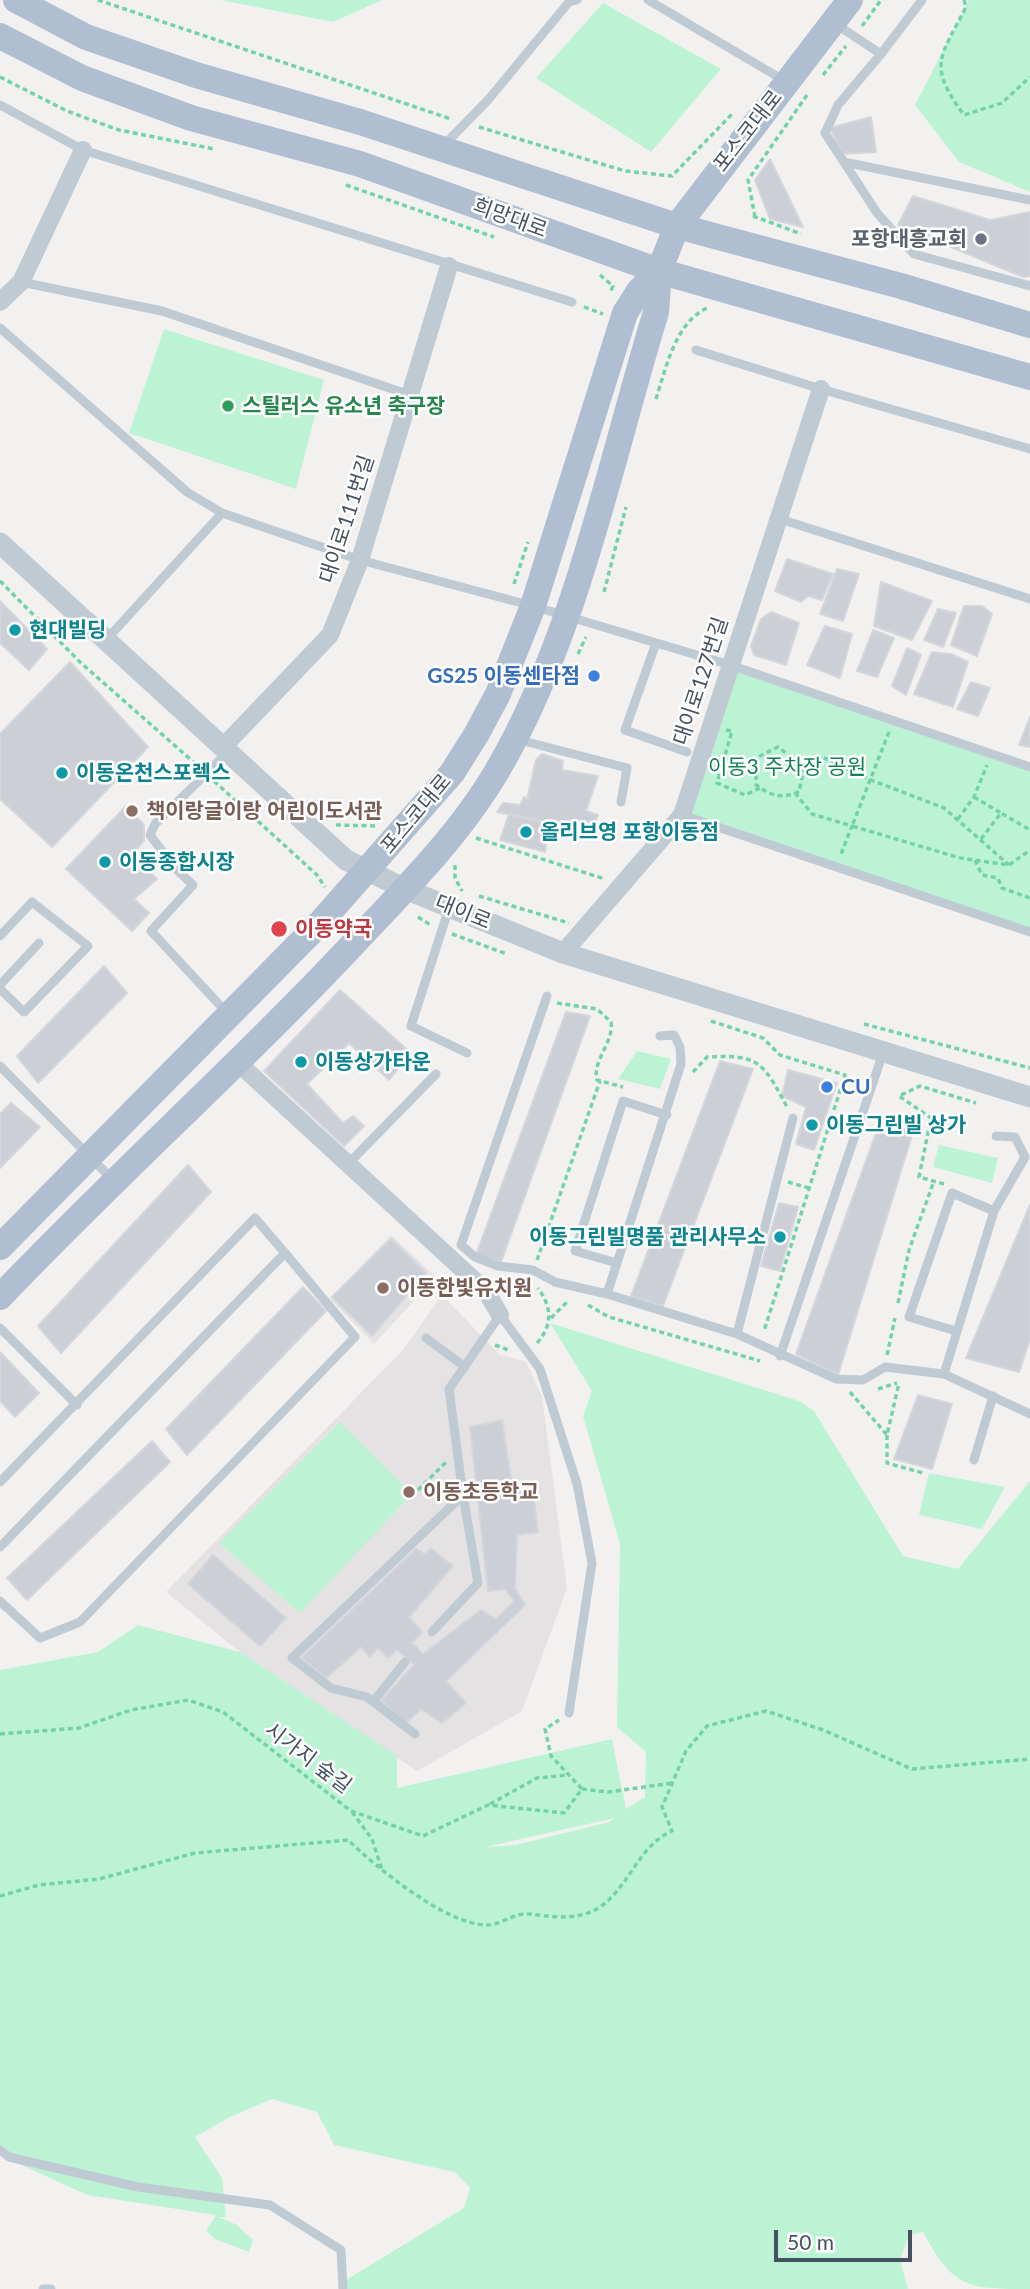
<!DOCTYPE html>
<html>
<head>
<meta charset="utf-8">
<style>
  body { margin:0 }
  #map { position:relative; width:1030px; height:2289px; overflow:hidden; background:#f3f1f0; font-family:Lato,sans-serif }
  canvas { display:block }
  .scale { position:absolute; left:774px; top:2230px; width:138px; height:32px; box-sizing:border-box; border:4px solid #475260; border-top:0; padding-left:9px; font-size:21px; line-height:24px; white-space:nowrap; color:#475260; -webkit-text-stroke:5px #fff; paint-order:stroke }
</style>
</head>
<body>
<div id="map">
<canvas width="1030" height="2289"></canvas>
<div class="scale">50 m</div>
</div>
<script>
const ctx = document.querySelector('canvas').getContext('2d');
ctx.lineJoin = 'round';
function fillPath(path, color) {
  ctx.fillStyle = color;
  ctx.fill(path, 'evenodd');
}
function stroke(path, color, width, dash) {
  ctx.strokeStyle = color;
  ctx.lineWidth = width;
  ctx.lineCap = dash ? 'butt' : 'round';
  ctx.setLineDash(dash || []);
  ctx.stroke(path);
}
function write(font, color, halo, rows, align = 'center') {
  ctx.font = font + ' Lato,"Noto Sans KR",sans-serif';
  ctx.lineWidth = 5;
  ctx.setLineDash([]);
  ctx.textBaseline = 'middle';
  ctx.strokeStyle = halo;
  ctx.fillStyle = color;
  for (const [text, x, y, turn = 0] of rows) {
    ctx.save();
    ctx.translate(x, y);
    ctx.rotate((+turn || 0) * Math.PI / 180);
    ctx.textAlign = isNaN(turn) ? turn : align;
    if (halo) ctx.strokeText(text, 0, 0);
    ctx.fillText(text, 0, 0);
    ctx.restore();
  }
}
fillPath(new Path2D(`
  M391,1235l45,42 -62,67 -44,-45z
  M442,1295l57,59 27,8 16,34 25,192 -45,123 -105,60 -177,-119 -74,-60 237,-242z`), '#e4e2e2');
fillPath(new Path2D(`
  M220,0h162l-49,22z
  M969,0h61v192l-71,-30 -44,-57z
  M603,3l118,66 -70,83 -115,-74z
  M164,329l160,51 -28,109 -167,-56z
  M730,665l300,102v165l-348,-117z
  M637,1051l34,8 -11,30 -42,-10z
  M939,1145l59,13 -6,25 -59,-16z
  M550,1323l249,78 15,10 89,145 55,13 72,-88v808c-61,0 -77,0 -107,-57l-14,3 -9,25 8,29h-561l-1,-9 118,-72 6,-21 -16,-15 -120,-27 -17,-33 -45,-13 -42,18 -35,20 27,41 4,39h-7l18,8 16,15 -4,12 -34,-13 -9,-8 10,-16 -129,-20 -87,-40v-485l98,-18 40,-27 102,27 157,104v32l215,-49 14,70 19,-12 1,-45 -29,-25 3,-183 -37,-128 9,-25zM615,1818l-6,4 -93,23 -31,2z
  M340,1422l72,72 -112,119 -81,-70z
  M929,1473l76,14 -23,42 -63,-14z`), '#bdf3d5');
const building = new Path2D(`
  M871,117l5,35 -33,2 -13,-26z
  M770,159l33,68 -33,-8 -15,-39z
  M913,196l77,24 40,-8v64l-7,1 -125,-52z
  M787,559l46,15 -11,26 -14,-4 -7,6 -26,-11z
  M837,569l22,5 -16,47 -23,-7z
  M881,582l51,19 -20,39 -38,-14z
  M0,601l47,48 -18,21 -29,-27z
  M964,606h18l10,8 -15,42 -26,-11z
  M938,609l18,4 -13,34 -19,-7z
  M771,612l28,11 -13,42 -32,-10 -3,-9 10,-27z
  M825,626l27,8 -12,44 -33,-13z
  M873,630l21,8 -17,39 -20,-6z
  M907,648l14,7 -15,40 -14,-9z
  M932,652l19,2 17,8 -15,45 -39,-13z
  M70,662l78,85 -96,100 -52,-48v-65z
  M971,682l19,6 -12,28 -21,-7z
  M1030,717v30l-11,-2z
  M542,754l21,7 -1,9 36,6 -12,35 12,4 -3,8 -16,-3 -5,7 -77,-15 6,-9 17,2 4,-8 3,2 9,-39z
  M126,806l18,19v16l-13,14 26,24 -23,20 15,14 -17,18 -66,-62z
  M509,814l40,10 -4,28 -45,-12z
  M104,966l23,27 -89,90 -21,-27z
  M340,990l71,63 -22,27 -40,-37 -42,41 36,39 10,-7 11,10 -20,20 -80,-75z
  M566,1012l24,4 -89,246 -25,-7z
  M720,1061l33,8 -90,237 -32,-10z
  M788,1070l49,13 -23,67 -18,-6 10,-37 -24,-11z
  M11,1103l29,24 -40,41v-54z
  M880,1122l33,10 -75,243 -42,-21z
  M188,1165l23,27 -150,161 -23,-27z
  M779,1203l19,4 -18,64 -19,-5z
  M1030,1205v134l-11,33 -53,-14z
  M391,1239l35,34 -54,63 -40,-39z
  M303,1287l23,24 -139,144 -21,-26z
  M0,1352l39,41 -24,24 -15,-16z
  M918,1395l34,9 -20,65 -38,-10z
  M502,1420l10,66 20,-4 6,50 -21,3 -2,53 10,17 -79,76 20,22 -24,20 -21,-14 -15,14 -25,-22 33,-36 -17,-15 -9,8 -10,-10 -8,9 -9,-10 -35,31 -25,-20 115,-109 9,5 6,-6 22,18 -44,51 13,15 -10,11 11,11 58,-44 15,9 18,-18 -9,-12 -17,2 -18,-164z
  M152,1441l18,21 -143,138 -20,-22z
  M213,1555l73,63 -26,28 -72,-62z`);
fillPath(building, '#cccfd6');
stroke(building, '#d4d6dc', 2);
stroke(new Path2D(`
  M98,0l353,119
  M964,0l2,7c-26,51 -39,58 -2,108l38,-12 28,-26
  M862,26l19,-26
  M823,75l23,-29
  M0,77l67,34 52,19 95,19
  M479,127l146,44 47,5 62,-64
  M346,185l148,52
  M753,216l48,18
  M755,217l-7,-37 59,-85
  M600,275l13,11 -3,7
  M584,307l19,7
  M656,399c10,-31 19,-76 51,-91
  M0,581l81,82 117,103
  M514,584l14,-42
  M604,592l22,-85
  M578,654l8,-17
  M726,730l6,1 -15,52 28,12 15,-7
  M889,732l-37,94 108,32 49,7 17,-12 4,1
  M804,767l-5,25c-19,7 -27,4 -43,-7v-27l22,-11 26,20 18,-10 49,23 73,28 65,57
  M214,781l103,94 8,12
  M795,793l17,21 40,12 -11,28
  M974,797l27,16
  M958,819l16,-22 13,-32
  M336,825l41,1
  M476,838l129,41
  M981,839l20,-26 29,17
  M975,860l7,15 16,3 4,10 28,10
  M455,865v13l7,13
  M479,896l90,27
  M418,917l14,9
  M452,934l55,20
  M557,1003l40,6 14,13c3,21 -19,38 -14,58l26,7
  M711,1021l52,17 17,17 65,20 -81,256
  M864,1024l166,44
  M693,1072l14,-15c52,-3 56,5 80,50
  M788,1182l21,6
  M944,1184l-25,-7 12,-59 -32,-22 21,-10 56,17
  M537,1260l63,-179
  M898,1303l11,-53 25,-69
  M588,1305l21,12 151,44
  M551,1318l18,-18
  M537,1343c16,-18 15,-36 1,-55
  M495,1345l16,6
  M887,1355l8,-37
  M878,1389l19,-6
  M850,1392l37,43 12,-52
  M887,1435v28l36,10
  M418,1490l28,-28
  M0,1734l79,-6 52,-18 57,-10 35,12 128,99 72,25 65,-31 76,8 18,-24 -31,-33 -6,-27 14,-9
  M582,1789l26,3 65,-9
  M490,1804l47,-26 31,-3
  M352,1812l20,27 10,31
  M0,1896l39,-11 60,-6 96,-26 153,-13c28,27 98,85 139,85 13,0 27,-12 41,-11 24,2 49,8 72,-7 30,-21 38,-61 72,-76l-10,-24 24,-56 21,-25 59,-15 57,19 89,39 118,-10`), '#72d3aa', 3.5, [5, 3.5]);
stroke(new Path2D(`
  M648,0l137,81
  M834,23l47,31 41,-54
  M881,54l-43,51 -13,28 52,80 37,41 116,32
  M0,105l83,45 489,152
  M444,145l44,-45 81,-98 8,-2
  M844,162l186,38
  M21,282l141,29 248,84
  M0,328l187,164 35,21 138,47 173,46 197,59 300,102
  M696,350l125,39 209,60
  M780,519l250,80
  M106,640l116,-127
  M656,643l-31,87 62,22
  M516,739l111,29 -6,34
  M227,753l-72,71 -5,11 24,32 19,18 -42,46 77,83
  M682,815l348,117
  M449,908l-38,118 56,27
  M0,936l32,-34 56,44 -64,66 -24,-23
  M0,985l39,-42
  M547,996l-86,249 14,12 23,9 35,4 22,12 52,12 130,40 99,45 27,1 22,-13 59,7 86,40
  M0,1066l112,113
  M348,1164l88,-90
  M617,1263l-42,-12 48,-150 44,14
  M607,1294l74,-230 -1,-17 -6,-12 -14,1
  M0,1328l77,77
  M956,1331l-47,-14 43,-124 42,18
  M737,1334l56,-216
  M426,1338l39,29
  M780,1356l103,-303
  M944,1374l50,-163 31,-54 -10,-20 -19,-1
  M974,1460l19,-64
  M0,1482l255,-264 30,35
  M0,1547l285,-294 70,84 -275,285 -40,16 -40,-37
  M432,1632l46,-49 -15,-88 -14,-106 51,-74 40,54 37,115 15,79 -23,150
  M373,1702l32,-40
  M415,1734l-48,-37 -36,-9 -39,-30 171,-163
  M0,2150l9,7 129,30 132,18 71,45 2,39
  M43,2289h8`), '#c0cad3', 9);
stroke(new Path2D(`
  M0,302l21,-20 62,-132
  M222,748l108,-113 30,-75 89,-294
  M563,953l119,-138 139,-426
  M236,1061l250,230 14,24`), '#c0cad3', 18);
stroke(new Path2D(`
  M0,543l346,317 59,29 158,64 467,144`), '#c0cad3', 21);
stroke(new Path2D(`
  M16,0l70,37 110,38 164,47 317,104 224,60 129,39
  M0,36l82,42 109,40 169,46 299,107 371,106
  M0,1247l320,-324 132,-150 24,-38 22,-41 35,-88 92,-293 14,-22 20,-20
  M0,1297c116,-122 242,-234 357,-357 49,-52 103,-106 140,-169 79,-134 113,-309 159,-459l3,-41 18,-45 173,-226`), '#afbed1', 26);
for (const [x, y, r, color] of [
  [981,239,7,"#6b7280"],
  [228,406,7,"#2e9e5b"],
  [15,630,7,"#0f9aa8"],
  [594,676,7,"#3f7fe0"],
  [62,773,7,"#0f9aa8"],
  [132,811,7,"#8d6e63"],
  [526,832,7,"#0f9aa8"],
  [105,862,7,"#0f9aa8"],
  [279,929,9,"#e0444e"],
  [301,1062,7,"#0f9aa8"],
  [827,1087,7,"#3f7fe0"],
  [812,1125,7,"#0f9aa8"],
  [780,1237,7,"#0f9aa8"],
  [383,1288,7,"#8d6e63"],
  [409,1492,7,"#8d6e63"]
]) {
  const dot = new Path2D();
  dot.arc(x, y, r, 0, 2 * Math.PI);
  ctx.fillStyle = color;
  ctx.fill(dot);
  stroke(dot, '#fff', 2.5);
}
write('21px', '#475260', '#fff', [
  ["포스코대로",748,131,-52],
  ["희망대로",510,218,20],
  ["대이로111번길",347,519,-72],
  ["대이로127번길",701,681,-72],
  ["포스코대로",416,814,-50],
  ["대이로",463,912,22],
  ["시가지 숲길",308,1758,37]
]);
write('bold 21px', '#5b616d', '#fff', [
  ["포항대흥교회",967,239]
], 'right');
write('bold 21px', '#27864d', '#fff', [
  ["스틸러스 유소년 축구장",242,406]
], 'left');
write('bold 21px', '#0d838f', '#fff', [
  ["현대빌딩",29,630],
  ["이동온천스포렉스",76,773],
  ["올리브영 포항이동점",540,832],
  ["이동종합시장",119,862],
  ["이동상가타운",315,1062],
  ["이동그린빌 상가",826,1125],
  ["이동그린빌명품 관리사무소",766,1237,"right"]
], 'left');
write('bold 21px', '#366cbe', '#fff', [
  ["GS25 이동센타점",580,676],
  ["CU",841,1087,"left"]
], 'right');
write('21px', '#118251', '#fff', [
  ["이동3 주차장 공원",787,767]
]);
write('bold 21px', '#785e54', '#fff', [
  ["책이랑글이랑 어린이도서관",146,811],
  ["이동한빛유치원",397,1288],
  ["이동초등학교",423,1492]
], 'left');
write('bold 21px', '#be3a42', '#fff', [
  ["이동약국",295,929]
], 'left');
</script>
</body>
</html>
